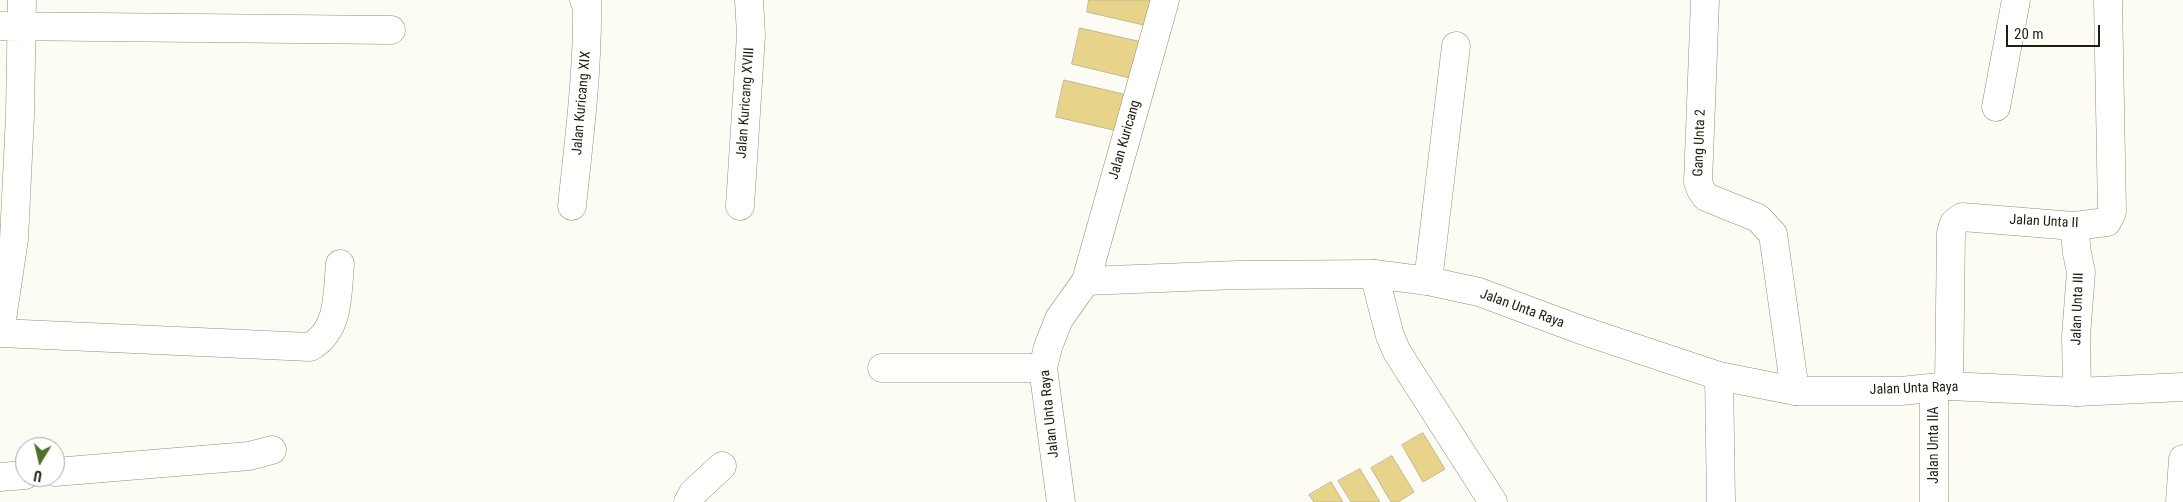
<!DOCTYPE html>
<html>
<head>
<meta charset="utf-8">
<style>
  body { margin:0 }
  #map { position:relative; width:2183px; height:502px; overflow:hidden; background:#fdfcf4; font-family:"Roboto Condensed",sans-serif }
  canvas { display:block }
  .north { position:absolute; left:15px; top:437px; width:50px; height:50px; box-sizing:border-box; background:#fff; border:1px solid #a6a59f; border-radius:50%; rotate:189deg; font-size:14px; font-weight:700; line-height:20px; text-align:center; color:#211e10 }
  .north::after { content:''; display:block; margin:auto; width:18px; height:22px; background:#4e722b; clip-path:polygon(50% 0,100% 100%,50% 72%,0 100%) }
  .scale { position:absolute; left:2006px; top:25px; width:94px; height:22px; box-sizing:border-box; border:2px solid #211e10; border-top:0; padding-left:6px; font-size:15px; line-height:18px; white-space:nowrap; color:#211e10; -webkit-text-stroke:4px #fff; paint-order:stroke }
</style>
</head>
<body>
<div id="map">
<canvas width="2183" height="502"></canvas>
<div class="north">U</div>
<div class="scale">20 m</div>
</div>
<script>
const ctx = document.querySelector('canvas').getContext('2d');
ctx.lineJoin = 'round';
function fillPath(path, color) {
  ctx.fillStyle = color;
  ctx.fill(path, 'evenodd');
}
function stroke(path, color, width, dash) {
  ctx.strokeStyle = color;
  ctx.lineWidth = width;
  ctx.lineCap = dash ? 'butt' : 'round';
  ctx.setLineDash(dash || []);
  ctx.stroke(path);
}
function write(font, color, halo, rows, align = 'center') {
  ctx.font = font + ' "Roboto Condensed",sans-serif';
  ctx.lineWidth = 5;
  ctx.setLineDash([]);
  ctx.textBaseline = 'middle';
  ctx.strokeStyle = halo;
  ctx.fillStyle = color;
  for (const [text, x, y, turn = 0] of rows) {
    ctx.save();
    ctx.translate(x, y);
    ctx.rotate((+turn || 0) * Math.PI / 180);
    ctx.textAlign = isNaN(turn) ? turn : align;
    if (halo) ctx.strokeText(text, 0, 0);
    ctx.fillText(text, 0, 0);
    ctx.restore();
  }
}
const building = new Path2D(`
  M1089,0h66l-7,26 -61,-14z
  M1080,28l62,14 -8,37 -62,-15z
  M1064,80l63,15 -9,36 -62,-14z
  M1423,433l22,36 -22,13 -21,-37z
  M1392,456l22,36 -16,10h-7l-20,-34z
  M1360,469l20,33h-29l-13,-21z
  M1331,482l12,20h-29l-5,-7z`);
fillPath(building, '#e7d48a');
stroke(building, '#c0b895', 1);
const street = new Path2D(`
  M1705,0l-7,182 3,8 5,7 52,21 15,16 22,157
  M0,26l391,4
  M1996,107l20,-107
  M572,206c7,-67 16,-135 15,-204l-3,-2
  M740,206l11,-171 -2,-35
  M2074,226l3,27 4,19 -5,64 1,56
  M1374,274l16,62 7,16 96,150
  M1086,281l79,-281
  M1428,281l28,-235
  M0,333l310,14c30,-17 27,-52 30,-83
  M0,333l14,-94 6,-124 2,-115
  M882,368h161
  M1719,376l2,126
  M1949,386l2,-153 3,-10 8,-6 112,9 33,-4 5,-10 -4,-212
  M55,472l194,-16 23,-6
  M0,477l25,-2
  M688,502l5,-9 29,-27
  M1934,502v-113
  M2180,502l3,-43`);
const secondary = new Path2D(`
  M1061,502l-18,-134 5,-21 11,-28 27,-38 151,-6 137,-1 54,7 51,11 102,38 138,46 76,15h106l48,-5 128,6 106,-5`);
stroke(street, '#968e6c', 29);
stroke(secondary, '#968e6c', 29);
stroke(street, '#fff', 28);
stroke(secondary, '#fff', 28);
write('14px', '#211e10', '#fff', [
  ["Jalan Kuricang XIX",582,103,-85],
  ["Jalan Kuricang XVIII",746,103,-86],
  ["Jalan Kuricang",1125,140,-74],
  ["Gang Unta 2",1700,143,-88],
  ["Jalan Unta II",2044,222,3],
  ["Jalan Unta Raya",1522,309,20],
  ["Jalan Unta III",2078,309,-88],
  ["Jalan Unta Raya",1914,389,-2],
  ["Jalan Unta Raya",1050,414,-96],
  ["Jalan Unta IIA",1934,445,-90]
]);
</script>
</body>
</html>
